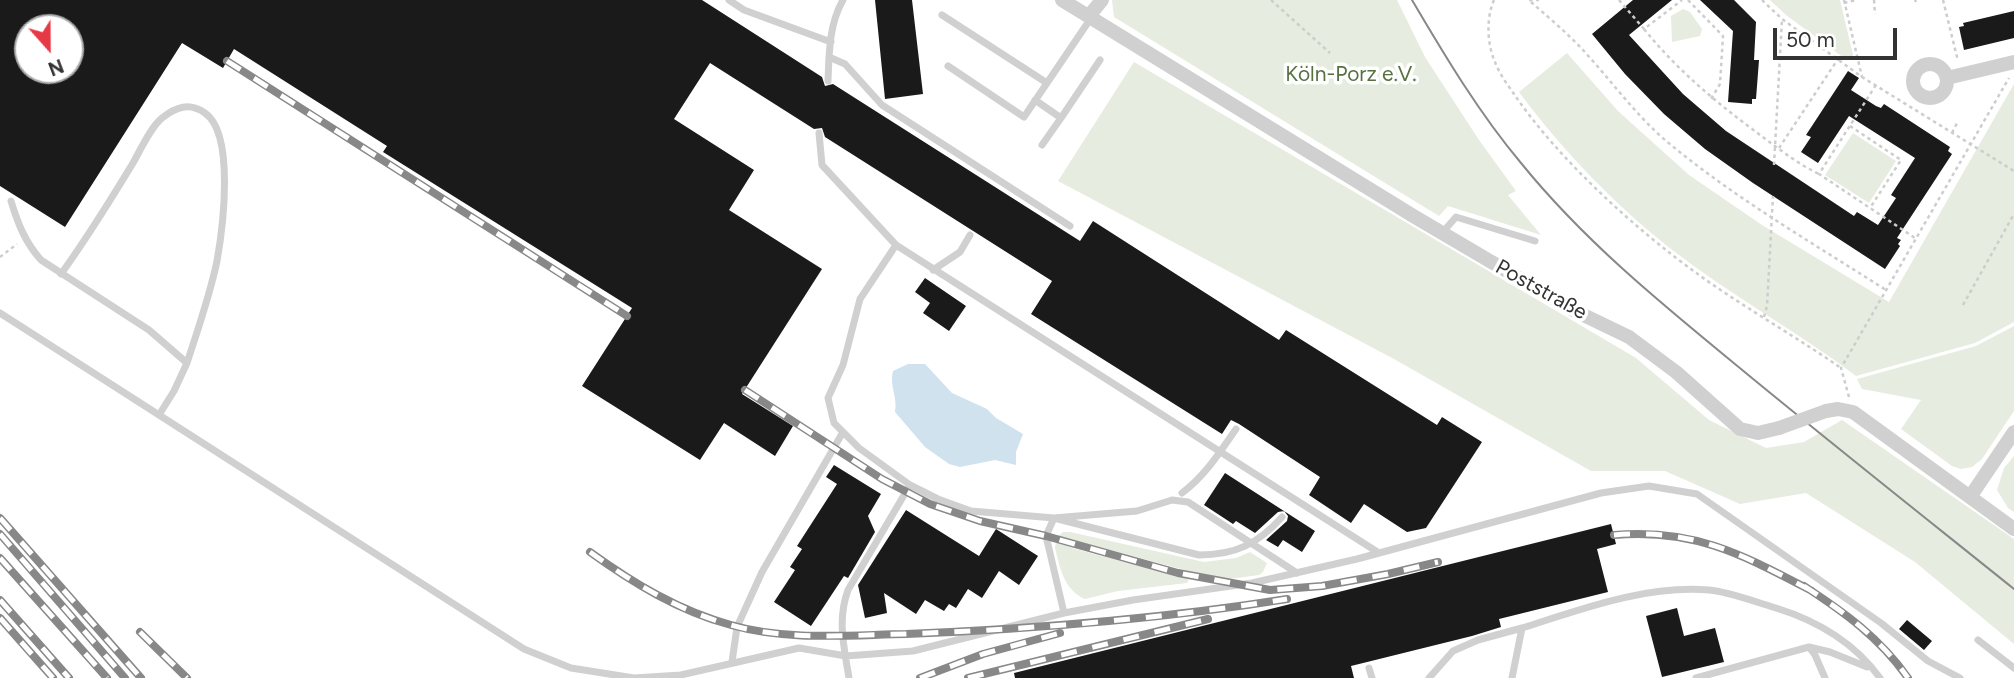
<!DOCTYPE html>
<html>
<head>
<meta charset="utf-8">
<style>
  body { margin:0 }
  #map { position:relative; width:2014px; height:678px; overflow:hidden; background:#fff; font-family:Figtree,sans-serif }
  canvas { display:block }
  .north { position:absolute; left:14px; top:14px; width:70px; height:70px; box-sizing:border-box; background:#fff; border:2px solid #adadad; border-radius:50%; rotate:159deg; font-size:19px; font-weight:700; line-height:28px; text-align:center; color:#333 }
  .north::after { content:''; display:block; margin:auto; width:24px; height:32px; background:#e63946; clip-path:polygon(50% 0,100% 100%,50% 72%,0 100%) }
  .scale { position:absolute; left:1773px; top:28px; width:124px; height:32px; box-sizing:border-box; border:4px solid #333; border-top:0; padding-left:9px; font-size:21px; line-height:24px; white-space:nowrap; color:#333; -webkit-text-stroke:5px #fff; paint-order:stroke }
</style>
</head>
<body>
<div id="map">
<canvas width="2014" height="678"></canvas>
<div class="north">N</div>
<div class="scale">50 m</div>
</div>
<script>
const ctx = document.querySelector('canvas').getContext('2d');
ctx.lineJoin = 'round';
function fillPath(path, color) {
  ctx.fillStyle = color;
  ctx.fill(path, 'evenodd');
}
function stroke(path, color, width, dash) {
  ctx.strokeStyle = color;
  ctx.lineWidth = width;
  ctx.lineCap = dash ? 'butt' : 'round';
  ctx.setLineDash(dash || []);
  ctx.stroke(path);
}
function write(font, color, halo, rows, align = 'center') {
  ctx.font = font + ' Figtree,sans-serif';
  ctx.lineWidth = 7;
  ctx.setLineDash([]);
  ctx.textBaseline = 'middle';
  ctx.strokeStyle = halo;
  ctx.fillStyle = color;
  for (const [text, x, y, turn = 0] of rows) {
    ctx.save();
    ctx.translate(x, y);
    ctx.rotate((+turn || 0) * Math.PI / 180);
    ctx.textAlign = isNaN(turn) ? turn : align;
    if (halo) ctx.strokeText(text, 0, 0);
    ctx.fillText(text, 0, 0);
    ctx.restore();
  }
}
fillPath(new Path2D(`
  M1112,0h285l28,57 54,83 37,51 -8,4 33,40 -93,-29 -9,10 -325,-199z
  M1770,0h70l13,55 -1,3h-8l-58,-43z
  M1683,9l7,3 12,17 -2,7 -28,6 -1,-26z
  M1567,53l51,58 71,64 73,50 127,77 125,-218v238l-39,21 -119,33c-59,-45 -126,-81 -185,-127 -56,-44 -109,-99 -152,-157z
  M1134,62l502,296 73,62 57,28 38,-6 38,-22 172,119v105l-99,-82 -109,-69 -66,11 -75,-33h-74l-197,-112 -336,-178z
  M1853,133l43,28 -27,42 -44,-28z
  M2014,326v85l-32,48 -10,8 -11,2 -9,-3 -51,-37 20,-29 -59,-11 -5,-10 119,-33z
  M2014,456v56l-6,-4 -11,-18 7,-22z
  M1063,532h7l134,30 32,-4 14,-6 17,11 -4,9 -4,3 -37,5 -164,-44z
  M1056,542l19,7 114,30 -2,4 -69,8 -33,8c-21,-9 -25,-31 -30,-51z`), '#e6ecdf');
fillPath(new Path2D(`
  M908,364h17l27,29 35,16 9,9 27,16 -7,18v13l-21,-5 -35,7 -11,-3 -24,-17 -30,-35c3,-15 -6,-26 -2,-41z`), '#cfe2ee');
fillPath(new Path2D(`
  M0,0h702l120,77 3,9 8,-2 247,157 13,-20 186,119 7,-10 151,95 5,-8 40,25 -56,86 -19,4 -43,-28 -13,19 -42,-28 11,-18 -81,-53 -8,-4 -9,14 -191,-120 21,-33 -227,-144 -3,-9 -8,1 -104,-66 -36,56 80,51 -25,40 93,59 -80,125 51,32 -18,30 -51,-33 -24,37 -118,-74 50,-78 -249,-156 4,-6 -153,-97 -11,19 -41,-25 -117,184 -65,-41zM28,28h42v42h-42z
  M875,0h37l11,94 -38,5z
  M1633,0h39l-43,35 54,59 43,37 128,85 3,-4 21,13 18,-27 -5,-3 24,-37 -66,-42 -31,47 -17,-11 10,-15 -5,-2 42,-64 11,7 -8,12 25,16 5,2 3,-4 66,43 -2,4 4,3 -55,84 4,2 -3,4 2,2 -15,23 -132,-86 -48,-34 -41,-35 -39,-40 -33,-40z
  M1700,0h34l22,22 -2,38h5l-3,39h-4v5l-24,-2 5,-71z
  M2014,11v27l-50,12 -5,-23 5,-1 -1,-3z
  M925,278l41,28 -17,25 -26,-18 7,-10 -15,-11z
  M834,465l47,29 -13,22 7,16 -27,46 -4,-2 -33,50 -37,-24 21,-32 -5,-3 12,-18 -5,-3 40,-62 -11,-7z
  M1225,473l90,58 -13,21 -19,-12 -5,7 -12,-7 21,-19 1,-5 -4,-5 -6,1 -23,21 -19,-12 -3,3 -29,-19z
  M906,510l73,46 17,-27 42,27 -19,29 -20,-14 -17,27 -14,-9 -12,19 -7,-4 -5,7 -19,-11 -9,14 -32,-21 3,20 -22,5 -7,-33z
  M1611,524l5,20 -19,5 11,43 -109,27 2,8 -29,9 -121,30 3,12h-339l-1,-5z
  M1677,608l7,28 31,-8 9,34 -62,15 -16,-61z
  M1907,620l25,21 -8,9 -25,-21z`), '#1a1a1a');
stroke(new Path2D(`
  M1271,0l59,53
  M1494,0c-8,18 -7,44 1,62 4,11 12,22 19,32 44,65 121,135 185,181 46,33 96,61 142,93
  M1529,0h10
  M1619,0l25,29 38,-29
  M1688,0l35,36 -3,48 -9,15
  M1762,0l20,19 80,58 152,94
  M1844,0l18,77
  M1874,0l1,14
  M1915,0l1,2
  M1943,0l15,61
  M1531,2c17,15 35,30 51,47 28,30 52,64 83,91 68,57 146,102 221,150
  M1844,3l12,-3
  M1644,29c34,42 73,74 116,106 19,14 38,29 59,39
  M1876,85l-57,89 96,64
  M1850,126l51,34 -31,48
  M1952,133l5,-10
  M1779,148l59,-89
  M1774,165l8,-146
  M0,257l17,-13
  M1963,305l51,-91
  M1764,317l3,-11 6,-110
  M1849,397l-8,-29 168,-290`), '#cdcdcd', 2.5, [3.5, 3.5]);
stroke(new Path2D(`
  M729,0l15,10 87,32
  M942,15l105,68
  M829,57l16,7 37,41 188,121
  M948,66l76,51 67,-99
  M828,81c1,-27 1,-57 15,-81
  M1035,100l26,18 39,-58
  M819,133l3,32 74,80 -36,54 -17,66 -15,33 6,25 25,25 51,37 28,14 33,12 83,7 145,37c36,0 59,-11 83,-38
  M1042,145l19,-27
  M11,201c7,23 14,41 30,59l108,70 38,33 -13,28 -15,24
  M1442,233l14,-16 79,24
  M896,245l483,308
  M933,270l27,-18 10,-17
  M61,274c26,-36 49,-73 72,-111 8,-14 17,-35 29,-45 14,-11 27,-16 43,-5 30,21 18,114 12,148 -7,34 -19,68 -30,102
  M0,313l524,336 47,19 63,10 47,-3 118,-27 47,8 67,-5 151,-38 69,-13 119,-17 105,-24 244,-66 48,-7 48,8 184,129 47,38 32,17
  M1064,613l-18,-77 8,-18 83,-7 35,-11 16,2 109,71
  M1978,640l36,28
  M1809,647l21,5 37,15
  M732,662l5,-35 25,-55 81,-140
  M1369,668l3,10
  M849,678c-5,-31 -12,-58 -1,-88l62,-105
  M1429,678l24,-27 25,-11 44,-12
  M1512,678l10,-50c60,-19 123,-43 187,-38 22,2 46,12 67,18 42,13 78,34 104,70
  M1696,678l113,-31 6,8 10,23`), '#d0d0d0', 7);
stroke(new Path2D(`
  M1062,0l353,217 158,93 56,27 47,35 64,57 18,4 21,-5
  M1089,16l13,-16
  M1913 81a17 17 0 1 1 34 0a17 17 0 1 1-34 0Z
  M1947,78l67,-16
  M1826,411l12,-2 15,3 161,117
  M1970,497l44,-65`), '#d0d0d0', 14);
stroke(new Path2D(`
  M1412,0c33,56 67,113 109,163 64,79 142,142 220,206 91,75 182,147 273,220`), '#888', 2);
const rail = new Path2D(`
  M227,61l400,255
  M745,390l137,89 48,25 50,17 66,15 132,37 92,17 52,-4 66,-12 50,-12
  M0,518l141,160
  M0,534l125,144
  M1614,535c81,-7 129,20 198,56
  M590,552c43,31 89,59 141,73 56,16 117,10 175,9 127,-5 255,-15 381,-35
  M0,558l107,120
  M1804,586c40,26 76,52 104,92
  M0,600l69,78
  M0,618l53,60
  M140,632l47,46
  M920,678l63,-24 77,-21
  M968,678l240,-59`);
stroke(rail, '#888', 8);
stroke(rail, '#fff', 5, [16]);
stroke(new Path2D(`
  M1182,493c23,-17 38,-41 54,-64`), '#d0d0d0', 7);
stroke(new Path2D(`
  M1779,428l47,-17`), '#d0d0d0', 14);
write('21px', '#56703f', '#fff', [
  ["Köln-Porz e.V.",1351,75]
]);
write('21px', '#333', '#fff', [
  ["Poststraße",1541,290,29]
]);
</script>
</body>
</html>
